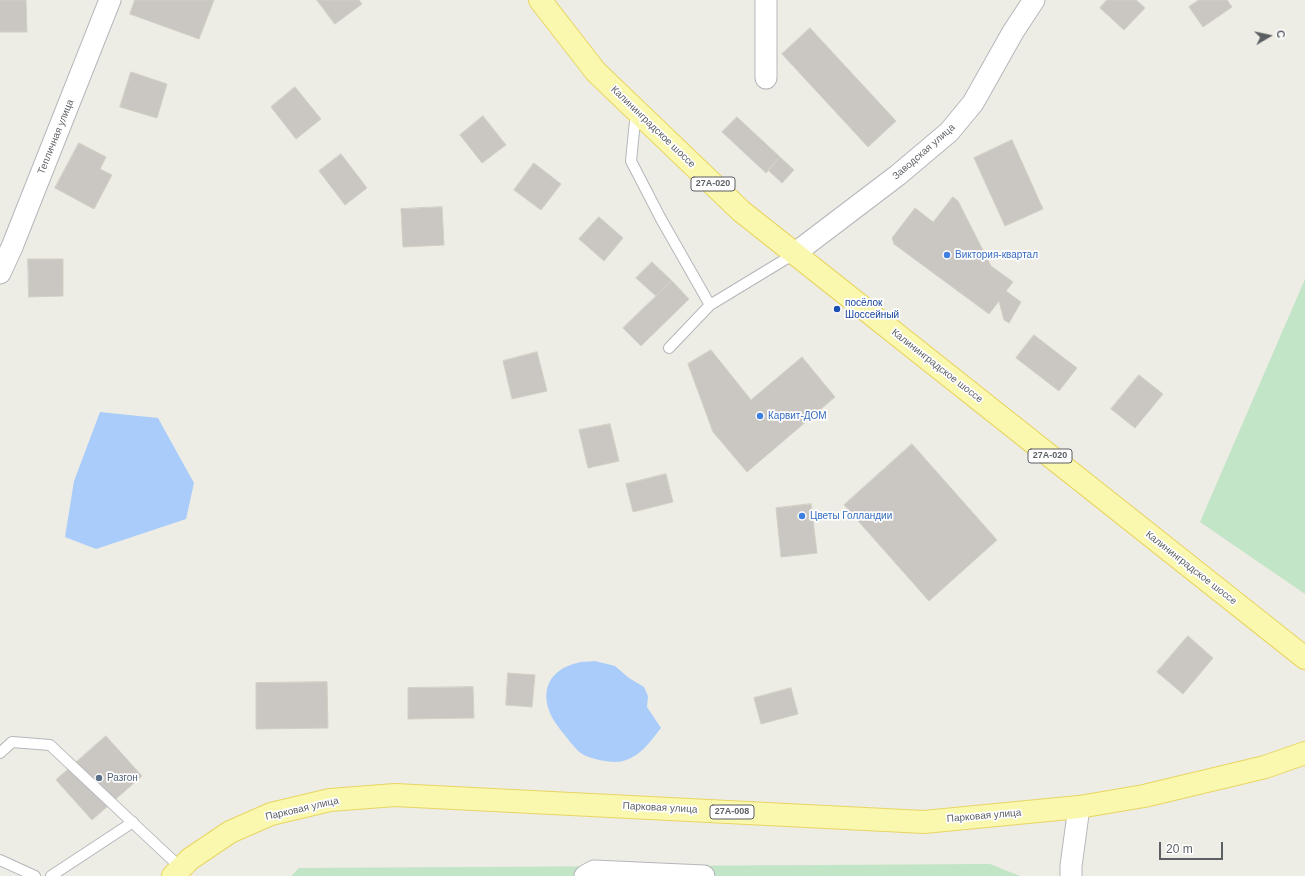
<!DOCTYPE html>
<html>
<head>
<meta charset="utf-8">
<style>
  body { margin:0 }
  #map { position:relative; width:1305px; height:876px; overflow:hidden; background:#eeede5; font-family:Arial,sans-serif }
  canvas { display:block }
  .north { position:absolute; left:1249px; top:16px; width:40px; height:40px; -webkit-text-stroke:3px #fff; paint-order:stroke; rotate:81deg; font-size:11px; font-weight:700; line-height:16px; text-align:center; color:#5c5f64 }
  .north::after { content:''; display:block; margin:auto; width:14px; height:18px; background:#5c5f64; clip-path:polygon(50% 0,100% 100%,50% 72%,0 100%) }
  .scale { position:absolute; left:1159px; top:842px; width:64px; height:18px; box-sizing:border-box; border:2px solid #5c5f64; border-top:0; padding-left:5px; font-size:12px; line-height:14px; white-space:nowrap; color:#5c5f64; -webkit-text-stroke:3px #fff; paint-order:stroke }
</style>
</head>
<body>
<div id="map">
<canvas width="1305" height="876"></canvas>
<div class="north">С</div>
<div class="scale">20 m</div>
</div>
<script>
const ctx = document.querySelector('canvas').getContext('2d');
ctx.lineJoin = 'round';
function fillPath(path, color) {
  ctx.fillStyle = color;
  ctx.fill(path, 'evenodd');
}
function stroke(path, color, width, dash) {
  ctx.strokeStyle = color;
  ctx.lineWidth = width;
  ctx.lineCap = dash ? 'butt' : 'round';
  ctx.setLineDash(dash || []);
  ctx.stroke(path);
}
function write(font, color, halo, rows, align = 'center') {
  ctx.font = font + ' Arial,sans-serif';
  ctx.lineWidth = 3.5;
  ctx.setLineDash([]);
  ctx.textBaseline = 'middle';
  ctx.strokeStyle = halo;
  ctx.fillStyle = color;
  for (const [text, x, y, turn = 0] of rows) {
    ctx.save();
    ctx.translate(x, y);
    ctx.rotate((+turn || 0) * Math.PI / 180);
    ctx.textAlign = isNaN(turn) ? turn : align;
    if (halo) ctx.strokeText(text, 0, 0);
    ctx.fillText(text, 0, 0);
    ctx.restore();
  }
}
fillPath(new Path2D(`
  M1305,279v315l-105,-72z
  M990,864l30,12h-729l8,-8z`), '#c2e4c7');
fillPath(new Path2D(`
  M100,412l58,6 36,65 -8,36 -90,30 -31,-12 9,-56z
  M595,661l20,5 14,12 15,9 4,9 -1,11 14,21c-11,14 -20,28 -38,33 -10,3 -32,-2 -41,-7 -7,-5 -13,-14 -19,-21 -4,-5 -10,-13 -13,-20 -10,-24 1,-44 27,-50 5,-2 12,-1 18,-2z`), '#a9ccfa');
const building = new Path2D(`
  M0,0h26l1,32h-27z
  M135,0h79l-15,39 -69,-25z
  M317,0h42l3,4 -27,20z
  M1107,0h29l9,8 -21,22 -24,-22z
  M1199,0h28l5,7 -29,20 -14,-20z
  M810,28l86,93 -28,26 -86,-93z
  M131,72l36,12 -10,34 -37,-11z
  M295,87l26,32 -25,20 -25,-32z
  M483,116l23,29 -24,18 -22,-28z
  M737,117l43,40 -14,16 -44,-41z
  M1012,140l31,69 -38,17 -31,-68z
  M79,143l27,14 -6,12 12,6 -18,34 -39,-21z
  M341,154l26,34 -22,17 -26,-34z
  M780,157l14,13 -12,13 -14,-13z
  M534,163l27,21 -20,26 -27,-20z
  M953,197l5,4 33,65 22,16 -7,9 15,11 -12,21 -5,-3 -5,-19 -10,13 -95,-70 -2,-6 23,-30 18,14z
  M442,207l2,38 -41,2 -2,-38z
  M599,217l24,21 -19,23 -25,-22z
  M28,259h35v37l-34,1z
  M652,262l20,19 -16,15 -20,-18z
  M672,281l17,18 -48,47 -18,-18z
  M1034,335l43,33 -18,23 -43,-33z
  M711,350l40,50 51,-43 33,40 -88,75 -34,-40 -25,-68z
  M537,352l10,39 -35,8 -9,-38z
  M1139,375l24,19 -28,34 -24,-19z
  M610,424l9,37 -31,7 -9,-38z
  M912,444l85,96 -68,61 -85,-96z
  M666,474l7,28 -40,10 -7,-28z
  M811,504l6,49 -36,4 -5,-49z
  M1188,636l25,22 -30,36 -26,-22z
  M508,673l27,2 -3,32 -26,-2z
  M327,682l1,46 -72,1v-46z
  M473,687l1,31 -66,1v-31z
  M791,688l7,26 -37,10 -7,-26z
  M106,736l36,40 -50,44 -36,-40z`);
fillPath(building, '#cac7c2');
stroke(building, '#d2cfc3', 1);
const service = new Path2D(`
  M636,111l-5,50 30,58 49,86
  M669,348l41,-43 84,-51
  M0,753l12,-11 38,3 131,123
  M0,860l35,16
  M51,876l82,-54`);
const minor = new Path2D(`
  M766,0v78
  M794,254l104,-79 51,-43 24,-29 40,-71 21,-32
  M0,273l12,-26 98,-247
  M585,876l9,-5 110,5
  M1071,876v-10l8,-59`);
const primary = new Path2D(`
  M540,0l56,72 145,139 564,447
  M173,876l17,-17 40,-27 41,-18 59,-14 65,-5 529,27 155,-15 65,-11 121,-29 40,-14`);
stroke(service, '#b5b6bb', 12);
stroke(minor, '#b5b6bb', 23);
stroke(primary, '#e8d563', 24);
stroke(service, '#fff', 10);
stroke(minor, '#fff', 21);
stroke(primary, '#faf8ae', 22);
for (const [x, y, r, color] of [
  [947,255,4,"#3f7fe0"],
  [837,309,4,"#1a4fb4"],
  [760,416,4,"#3f7fe0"],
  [802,516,4,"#3f7fe0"],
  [99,778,4,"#5c6f8a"]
]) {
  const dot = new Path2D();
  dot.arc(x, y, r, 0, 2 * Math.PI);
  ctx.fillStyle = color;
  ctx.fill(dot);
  stroke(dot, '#fff', 1.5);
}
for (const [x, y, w] of [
  [713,184,44],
  [1050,456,44],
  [732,812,44]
]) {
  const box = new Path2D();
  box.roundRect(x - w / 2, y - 7, w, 14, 3);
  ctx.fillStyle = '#fff';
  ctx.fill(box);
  stroke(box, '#5c5f64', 1);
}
write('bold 9px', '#5c5f64', null, [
  ["27А-020",713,184],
  ["27А-020",1050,456],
  ["27А-008",732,812]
]);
write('10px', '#5c5f64', '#fff', [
  ["Калининградское шоссе",653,127,44],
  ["Тепличная улица",56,137,-68],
  ["Заводская улица",924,152,-41],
  ["Калининградское шоссе",937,366,38],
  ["Калининградское шоссе",1191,568,38],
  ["Парковая улица",660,808,3],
  ["Парковая улица",302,809,-13],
  ["Парковая улица",984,816,-5]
]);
write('10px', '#366cbe', '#fff', [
  ["Виктория-квартал",955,255],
  ["Карвит-ДОМ",768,416],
  ["Цветы Голландии",810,516]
], 'left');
write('10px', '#164399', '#fff', [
  ["посёлок",845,303],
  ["Шоссейный",845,315]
], 'left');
write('10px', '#4e5e75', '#fff', [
  ["Разгон",107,778]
], 'left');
</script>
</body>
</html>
